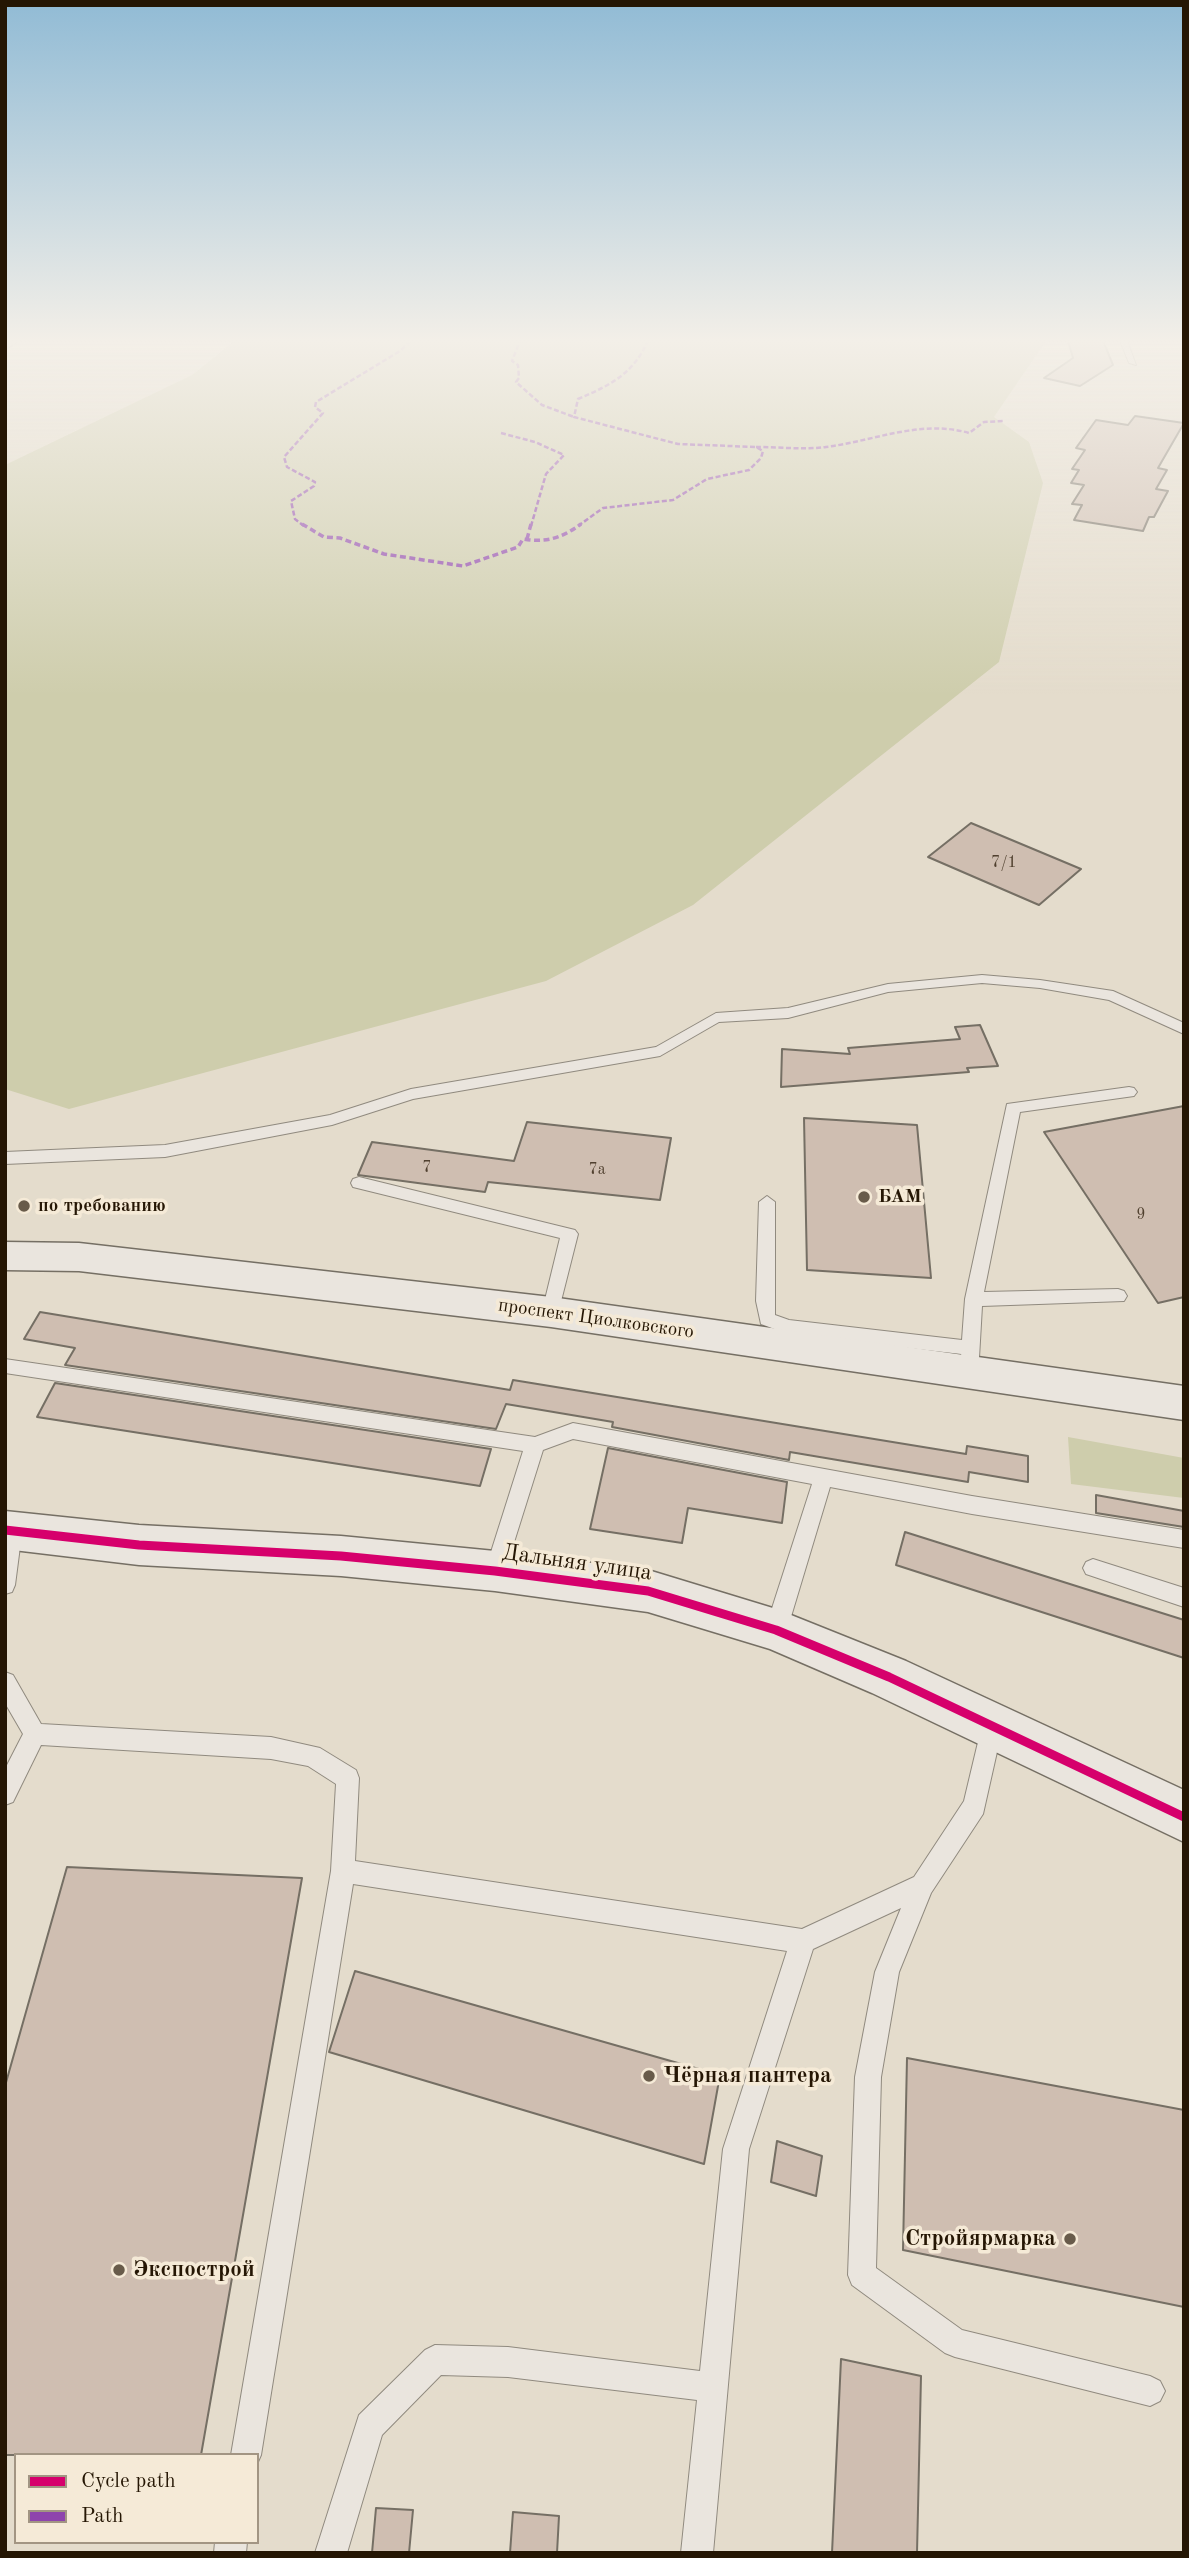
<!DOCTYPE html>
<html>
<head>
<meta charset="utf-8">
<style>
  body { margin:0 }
  #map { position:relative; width:1189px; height:2558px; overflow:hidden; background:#e4dccc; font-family:"Old Standard TT",serif }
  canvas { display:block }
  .frame { position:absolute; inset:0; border:7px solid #251604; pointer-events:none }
  .legend { position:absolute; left:14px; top:2453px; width:245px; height:91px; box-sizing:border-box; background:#f5ead7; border:2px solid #a29583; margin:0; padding:9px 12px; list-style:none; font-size:21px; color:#251604 }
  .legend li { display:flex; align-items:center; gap:14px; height:35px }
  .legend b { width:35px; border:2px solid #a29583 }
</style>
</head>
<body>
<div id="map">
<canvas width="1189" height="2558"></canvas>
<div class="frame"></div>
<ul class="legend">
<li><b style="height:9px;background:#d6006c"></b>Cycle path</li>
<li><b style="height:9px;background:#8e44ad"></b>Path</li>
</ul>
</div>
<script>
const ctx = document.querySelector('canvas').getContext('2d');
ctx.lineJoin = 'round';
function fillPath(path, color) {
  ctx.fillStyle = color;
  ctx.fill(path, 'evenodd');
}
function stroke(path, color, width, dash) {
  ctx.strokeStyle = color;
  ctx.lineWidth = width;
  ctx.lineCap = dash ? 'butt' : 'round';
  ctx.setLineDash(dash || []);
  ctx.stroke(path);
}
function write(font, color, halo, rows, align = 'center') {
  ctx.font = font + ' "Old Standard TT",serif';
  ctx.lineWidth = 7;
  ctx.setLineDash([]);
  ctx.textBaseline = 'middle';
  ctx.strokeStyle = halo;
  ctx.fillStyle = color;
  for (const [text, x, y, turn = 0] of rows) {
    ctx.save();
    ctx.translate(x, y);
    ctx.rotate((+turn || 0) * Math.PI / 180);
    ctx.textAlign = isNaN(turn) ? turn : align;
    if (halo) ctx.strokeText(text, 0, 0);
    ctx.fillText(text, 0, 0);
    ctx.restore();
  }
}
fillPath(new Path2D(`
  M238,338h810l-54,79 35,25 14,41 -44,179 -306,243 -147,76 -477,128 -64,-20v-624l187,-90z
  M1068,1437l116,21v40l-113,-14z`), '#cecdac');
const building = new Path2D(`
  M1082,338h20l11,27 -33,21 -36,-8 29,-20 -5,-17h14z
  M1135,416l49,7 -26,45 9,2 -11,19 12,2 -14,26h-5l-6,14 -69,-11 8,-15 -10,-1 12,-19 -13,-2 8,-13 -7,-1 13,-19 -9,-2 20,-28 32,5z
  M971,823l110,46 -42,36 -111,-48z
  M980,1025l18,41 -31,2 2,4 -188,15 1,-38 68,5 -2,-6 112,-9 -5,-12z
  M1184,1106v191l-26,6 -114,-171z
  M804,1118l113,7 14,153 -124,-8z
  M527,1122l144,16 -11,62 -172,-18 -3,10 -127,-17 14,-33 142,19z
  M40,1312l470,78 3,-10 453,74 1,-8 61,10v26l-59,-10 -1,10 -178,-30 -1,8 -177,-33 1,-5 -107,-18 -10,25 -431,-64 10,-17 -51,-9z
  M55,1383l436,66 -11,37 -443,-69z
  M608,1448l179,34 -5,41 -94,-15 -6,35 -92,-14z
  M1096,1495l88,16v16l-88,-14z
  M905,1532l279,88v38l-288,-93z
  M67,1867l235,11 -101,577h-196v-369z
  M355,1971l365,104 -16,89 -375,-112z
  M907,2058l277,52v197l-281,-57z
  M777,2141l45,15 -6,40 -45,-14z
  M841,2359l80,17 -4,177h-85z
  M376,2508l37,2 -4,43h-37z
  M513,2512l46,4 -2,37h-47z`);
fillPath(building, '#cfbeb1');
stroke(building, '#756f64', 2);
const lane = new Path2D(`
  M15,338h8l-18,12v-6z
  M1119,338h7l10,27 -7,-2z
  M982,975l58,5 73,11 71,32v11l-75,-34 -69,-12 -58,-5 -94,9 -100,26 -69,4 -59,34 -247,43 -81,26 -167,32 -160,7v-12l160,-7 165,-30 81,-26 245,-42 60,-34 72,-5 100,-24z
  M1129,1087l5,1 3,4 -3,4 -114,16 -36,180 134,-3 6,2 3,5 -3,5 -142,5 -3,52 -3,5 -6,2 -6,-2 -3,-9 -173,-20 -27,-10 -5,-23 3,-99 8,-6 8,6v113l14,5 173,20 3,-41 42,-195z
  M359,1177l216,53 3,4 -21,83h-12l-3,-5 18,-74 -207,-51 -2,-4 2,-4z
  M5,1359l530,78 38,-14 399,73 212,34v18l-212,-34 -142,-27 -43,143 -3,7 -8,3 -8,-3 -3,-7 47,-146 -239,-45 -30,11 -38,121 -3,6 -7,3 -7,-3 -3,-6 38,-120 -518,-78z
  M12,1522l7,3 3,6 -7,54 -3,7 -7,2v-69z
  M1093,1559l91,29v19l-98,-33 -3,-6 3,-6z
  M5,1672l8,3 28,49 230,13 49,11 36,22 3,8 -4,83 447,68 112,-52 50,-76 20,-84 8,-3 8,3 3,8 -20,89 -52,79 -32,79 -18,105 -5,191 86,62 188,46 10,5 5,10 -5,10 -10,5 -195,-49 -10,-4 -93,-68 -4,-10 7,-198 20,-105 26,-64 -88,41 -64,200 -36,404h-32l16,-153 -189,-23 -67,-2 -59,60 -35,118h-32l44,-138 66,-65 10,-5 73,2 192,24 23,-222 64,-198 -434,-67 -92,571 -4,9v-9h-26l100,-584 5,-87 -28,-18 -37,-7 -230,-14 -28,57 -8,3v-36l18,-35 -18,-31z
  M215,2542h32l-1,11h-32z`);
const secondary = new Path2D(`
  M5,1242l74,1 472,54 633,89v34l-633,-93 -472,-56 -74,-1z
  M5,1511l134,14 202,11 154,15 153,19 128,39 130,52 278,129v52l-312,-149 -102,-44 -122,-37 -153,-21 -154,-15 -202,-11 -134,-16z`);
stroke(lane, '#908a7f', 2);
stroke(secondary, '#756f64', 3);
fillPath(lane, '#eae5de');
fillPath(secondary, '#eae5de');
stroke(new Path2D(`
  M521,338l-9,23 6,4 1,13 -3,4 26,23 32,12
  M501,433l34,9 29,13 -18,19 -15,52
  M756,447c23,0 48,3 70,0 48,-6 95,-28 143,-14l15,-11 20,-1
  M304,526l-9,-7 -4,-18 23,-15 1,-4 -28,-15 -3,-10 39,-44 -8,-6 1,-5 84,-51 14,-13
  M578,526l25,-18 70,-8 34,-21 42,-9 12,-12 2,-7 -7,-4 -78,-3 -104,-27 4,-18c33,-14 57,-26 71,-61`), '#8e44ad', 2.5, [5, 2.5]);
stroke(new Path2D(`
  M302,524l22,13 16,1 44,16 79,12 55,-19 5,-8c23,4 39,-1 58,-15
  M527,539l4,-15`), '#8e44ad', 3.5, [6, 3.5]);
stroke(new Path2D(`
  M5,1530l134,15 202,11 154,15 153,20 128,39 113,47 295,140`), '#d6006c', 9);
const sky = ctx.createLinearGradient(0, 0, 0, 696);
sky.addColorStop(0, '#91bbd5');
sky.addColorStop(0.49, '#f3efe8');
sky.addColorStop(1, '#f3efe800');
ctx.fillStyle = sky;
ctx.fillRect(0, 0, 1189, 696);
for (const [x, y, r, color] of [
  [864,1197,7,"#685b4a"],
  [24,1206,7,"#685b4a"],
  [649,2076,7,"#685b4a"],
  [1070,2239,7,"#685b4a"],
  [119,2270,7,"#685b4a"]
]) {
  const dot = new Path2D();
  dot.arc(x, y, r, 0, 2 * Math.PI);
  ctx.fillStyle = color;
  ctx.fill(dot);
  stroke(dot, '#f5ead7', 2.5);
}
write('16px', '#50402f', null, [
  ["7/1",1004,863],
  ["7",427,1168],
  ["7а",597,1170],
  ["9",1141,1215]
]);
write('bold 19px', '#251604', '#f5ead7', [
  ["БАМ",878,1197],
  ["по требованию",38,1206]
], 'left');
write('19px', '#251604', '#f5ead7', [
  ["проспект Циолковского",596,1319,8]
]);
write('23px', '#251604', '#f5ead7', [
  ["Дальняя улица",577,1563,8]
]);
write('bold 23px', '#251604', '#f5ead7', [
  ["Чёрная пантера",663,2076],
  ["Стройярмарка",1056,2239,"right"],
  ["Экспострой",133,2270]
], 'left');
</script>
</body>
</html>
